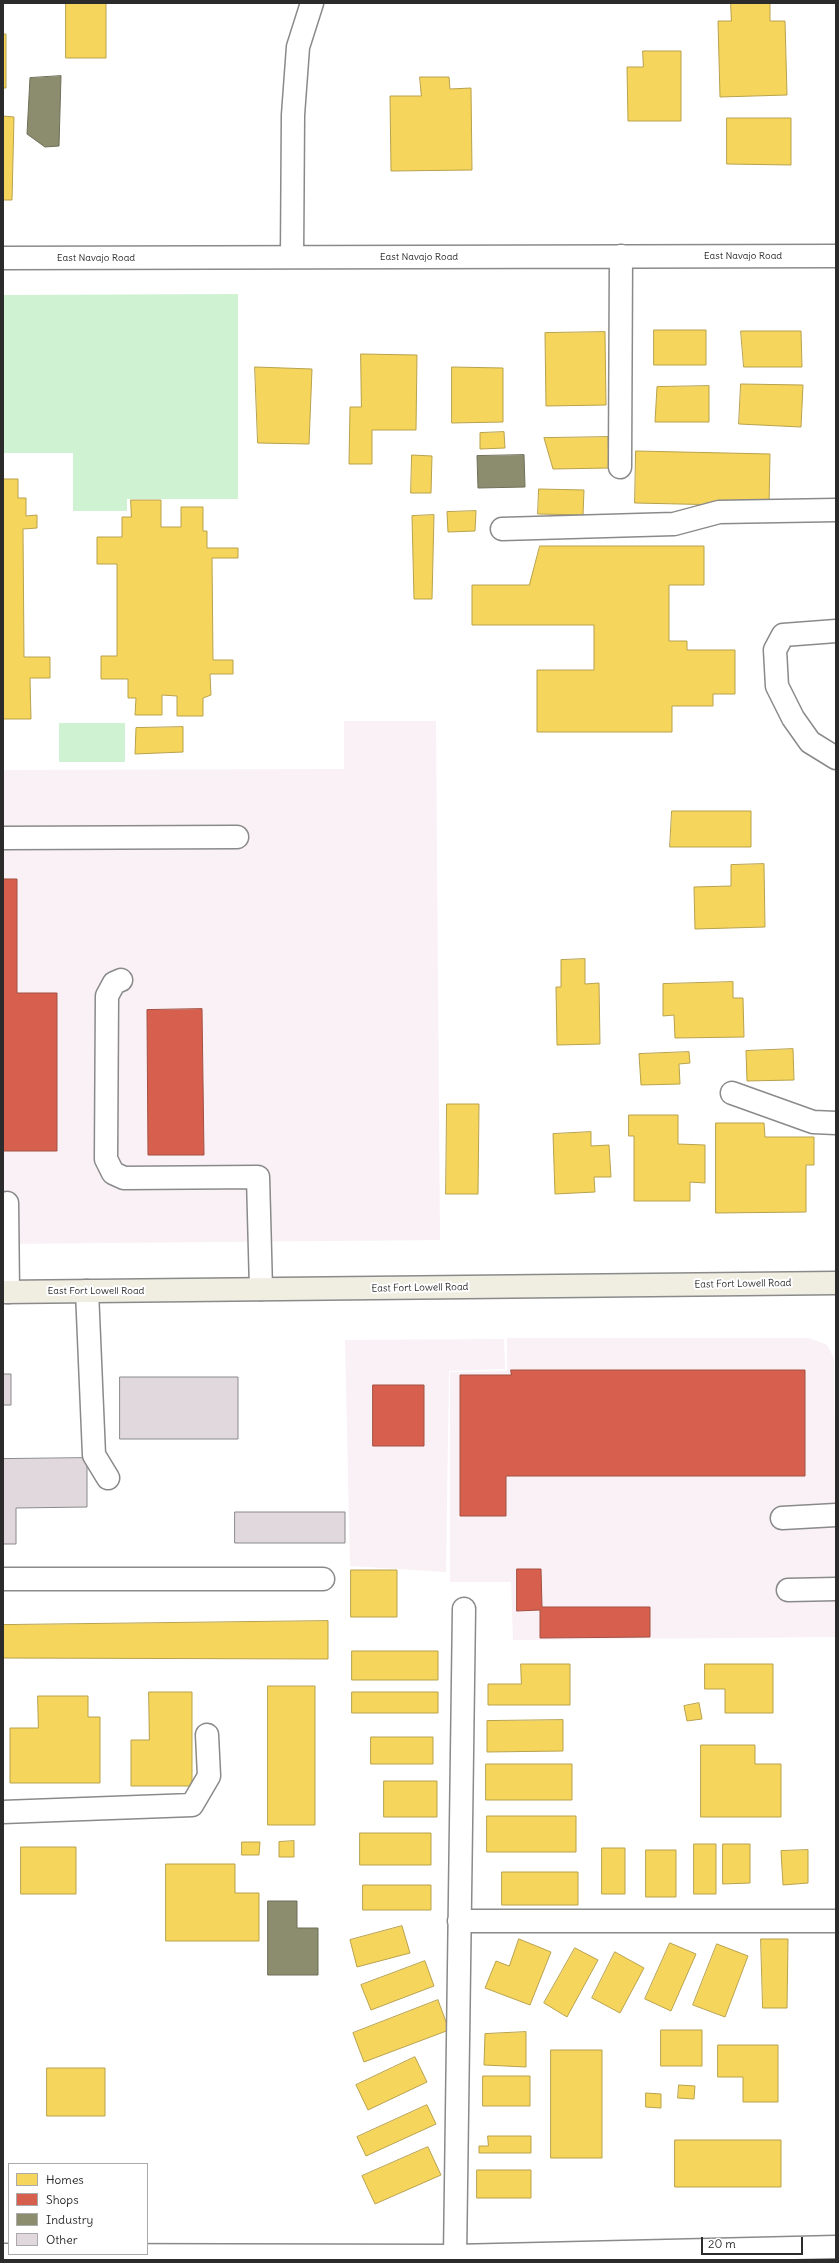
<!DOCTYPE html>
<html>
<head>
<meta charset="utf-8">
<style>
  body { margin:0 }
  #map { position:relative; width:839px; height:2263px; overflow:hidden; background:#fff; font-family:Delius,sans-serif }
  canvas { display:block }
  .frame { position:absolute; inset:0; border:4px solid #2b2b2b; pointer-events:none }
  .legend { position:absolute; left:8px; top:2163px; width:140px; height:92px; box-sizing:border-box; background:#fff; border:1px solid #aaa; margin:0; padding:5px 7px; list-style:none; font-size:12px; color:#2b2b2b }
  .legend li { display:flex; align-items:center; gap:8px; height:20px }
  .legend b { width:20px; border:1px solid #aaa }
  .scale { position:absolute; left:701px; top:2237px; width:102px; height:18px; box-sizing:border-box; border:2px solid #2b2b2b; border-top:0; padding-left:5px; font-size:12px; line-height:14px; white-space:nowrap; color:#2b2b2b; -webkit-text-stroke:3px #fff; paint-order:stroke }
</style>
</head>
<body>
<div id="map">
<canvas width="839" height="2263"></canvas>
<div class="frame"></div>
<ul class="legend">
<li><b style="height:11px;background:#f6d55c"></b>Homes</li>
<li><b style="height:11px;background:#d6604d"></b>Shops</li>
<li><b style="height:11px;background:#8c8c6e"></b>Industry</li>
<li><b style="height:11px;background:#e1d8dd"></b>Other</li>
</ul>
<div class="scale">20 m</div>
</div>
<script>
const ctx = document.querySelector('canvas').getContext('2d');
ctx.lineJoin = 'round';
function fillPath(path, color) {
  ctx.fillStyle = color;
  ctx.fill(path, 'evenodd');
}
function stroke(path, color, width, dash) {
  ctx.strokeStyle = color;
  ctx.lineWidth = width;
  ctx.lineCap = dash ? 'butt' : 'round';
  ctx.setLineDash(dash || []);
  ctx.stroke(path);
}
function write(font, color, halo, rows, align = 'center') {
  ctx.font = font + ' Delius,sans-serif';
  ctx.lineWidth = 4;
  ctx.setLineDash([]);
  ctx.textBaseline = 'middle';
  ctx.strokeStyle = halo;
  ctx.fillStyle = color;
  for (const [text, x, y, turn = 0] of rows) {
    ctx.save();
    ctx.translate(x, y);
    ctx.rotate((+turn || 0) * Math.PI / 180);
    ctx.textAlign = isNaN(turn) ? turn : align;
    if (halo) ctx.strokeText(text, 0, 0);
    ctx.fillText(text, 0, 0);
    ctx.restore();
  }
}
fillPath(new Path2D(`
  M344,721h92l4,519 -437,4v-474l341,-1z
  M507,1338h302l18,7 7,13 2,279 -323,3 -2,-58h-61v-210l57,-1z
  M504,1339l1,30 -56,2 -3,201 -96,-6 -5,-226z`), '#f9f1f5');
fillPath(new Path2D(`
  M238,294v205h-111v12h-54v-58h-70v-158z
  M59,723h66v39h-66z`), '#cff2d3');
const homes = new Path2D(`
  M66,3h40v55h-40z
  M731,3h39v18h15l2,74 -67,2 -2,-76h13z
  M3,34h3v54h-3z
  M643,51h38v70h-53l-1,-54h16z
  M420,77h29l1,12 21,-1 1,82 -81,1 -1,-75h31z
  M3,116l11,1 -2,83h-9z
  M727,118h64v47l-64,-1z
  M654,330h52v35h-52z
  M741,331h60l1,36h-58z
  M605,332l1,73 -60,1 -1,-73z
  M361,354l56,1 -1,75h-44v34h-23l1,-57h11z
  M255,367l57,2 -3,75 -51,-1z
  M452,367l51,1v54l-51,1z
  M741,384l62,1 -2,42 -62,-3z
  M709,386v36h-54l2,-35z
  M504,432l1,16 -25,1v-16z
  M608,437l1,31 -56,1 -9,-31z
  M636,451l134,3 -1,52 -134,-3z
  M412,455l20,1 -1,37h-20z
  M3,479h15v19h8v18l11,-1v13l-14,1 1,128h26v21h-20l1,41h-28z
  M539,489l45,1 -1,25 -45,-1z
  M131,500h30v27h20v-20h22v24h4v17h31v10h-26l1,102h20v14h-23l1,21 -8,3v18h-26v-20l-15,-1v20h-27l1,-17h-8v-19h-27v-23h16v-92h-20v-27h25v-20h9z
  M476,511l-1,20 -27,1 -1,-20z
  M434,515l-2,84h-18l-2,-83z
  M540,546h164v39h-35v56h18v9h48v44h-22v12h-41v26h-135v-62h57v-45h-122v-40h57z
  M183,727v25l-48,2 1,-26z
  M672,811h79v36h-81z
  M764,864l1,63 -70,2 -1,-42 37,-1v-21z
  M585,959v25l14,-1 1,61 -43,1 -1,-58h5v-27z
  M733,982v16h10l1,39 -69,1 -1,-23 -11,1v-32z
  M793,1049l1,31 -47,1 -1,-30z
  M689,1052l1,11 -11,1 1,20 -39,1 -2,-31z
  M447,1104h32l-1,90h-32z
  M629,1115h49v29l27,1v38l-15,-1v19h-56v-65h-5z
  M716,1123h48l1,14h49v28h-8v47l-90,1z
  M591,1132v14l18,-1 2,32h-17l1,15 -40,2 -2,-60z
  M351,1570h46v47h-46z
  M328,1621v38l-325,-1v-33z
  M352,1651h86v29h-86z
  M521,1664h49v41h-82v-21h33z
  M705,1664h68v49h-48v-24h-20z
  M268,1686h47v139h-47z
  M149,1692h43v94h-61v-46h18z
  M352,1692h86v21h-86z
  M38,1696h50v21h12v66h-90v-55h28z
  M699,1703l3,16 -15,2 -3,-15z
  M563,1720v31l-76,1v-31z
  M371,1737h62v27h-62z
  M701,1745h54v19h26v53h-80z
  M486,1764h86v36h-86z
  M384,1781h53v36h-53z
  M487,1816h89v36h-89z
  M360,1833h71v32h-71z
  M294,1841v16h-15v-15z
  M242,1842h18l-1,13h-17z
  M694,1844h22v50h-22z
  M723,1844h27v39l-27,1z
  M21,1847h55v47h-55z
  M602,1848h23v46h-23z
  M646,1850h30v47h-30z
  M808,1850v33l-25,2 -2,-34z
  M166,1864h69v29h24v48h-93z
  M502,1872h76v33h-76z
  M363,1885h68v25h-68z
  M402,1926l8,27 -53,14 -7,-27z
  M519,1939l32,13 -21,53 -45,-17 11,-27 13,5z
  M761,1939h27l-1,69h-24z
  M670,1943l26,11 -25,57 -26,-12z
  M717,1944l31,12 -23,61 -32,-12z
  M575,1948l23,12 -31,57 -23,-14z
  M615,1952l29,16 -24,45 -28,-15z
  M425,1961l9,25 -63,24 -10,-25z
  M438,2000l11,30 -85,32 -11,-29z
  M661,2030h41v36h-41z
  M526,2032v35l-42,-2 1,-31z
  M718,2045h60v57h-35v-25h-25z
  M551,2050h51v108h-51z
  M415,2057l12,25 -59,28 -12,-25z
  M47,2068h58v48h-58z
  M483,2076h47v30h-47z
  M679,2085l16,1 -1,13 -16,-1z
  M646,2093l15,1v14l-15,-1z
  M427,2105l9,19 -70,32 -9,-19z
  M488,2136h43v17h-52v-7h9z
  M675,2140h106v47h-106z
  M428,2147l13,28 -66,29 -13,-28z
  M477,2170h54v28h-54z`);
fillPath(homes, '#f6d55c');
stroke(homes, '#b9a24d', 1);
const shops = new Path2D(`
  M3,879h14v114h40v158h-54z
  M202,1009l2,146h-56l-1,-145z
  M511,1370h294v106h-299v40h-46v-141h51z
  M373,1385h51v61h-51z
  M517,1569h24l1,38h108v30l-110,1v-28l-23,1z`);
fillPath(shops, '#d6604d');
stroke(shops, '#a35043', 1);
const industry = new Path2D(`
  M61,76l-2,70 -14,1 -18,-13 3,-56z
  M524,455l1,32 -47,1 -1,-32z
  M268,1901h29v27h21v47h-50z`);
fillPath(industry, '#8c8c6e');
stroke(industry, '#6f6f5a', 1);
const building = new Path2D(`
  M3,1374h8v31h-8z
  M120,1377h118v62h-118z
  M87,1458v49l-71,1v36h-13v-85z
  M235,1512h110v31h-110z`);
fillPath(building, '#e1d8dd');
stroke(building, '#8a8a8a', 1);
const minor = new Path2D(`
  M292,257l1,-142 5,-68 14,-44
  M3,258l833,-2
  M620,467l1,-211
  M502,529l172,-5 45,-12 117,-2
  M836,631l-53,4 -8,15 2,36 16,32 17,24 26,16
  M3,838l234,-1
  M121,980l-7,3 -7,13 -1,163 7,14 11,5 134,-1 3,112
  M732,1093l81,29 23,1
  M7,1203l1,89
  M87,1291l7,164 14,23
  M782,1518l54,-3
  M3,1579h320
  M788,1590l48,-1
  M3,1812l189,-7 17,-29 -2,-41
  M459,1921h377
  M3,2255l452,1 381,-9
  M455,2256l9,-647`);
const major = new Path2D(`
  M3,1292l833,-9`);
stroke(minor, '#8a8a8a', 25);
stroke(major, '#8a8a8a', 25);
stroke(minor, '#fff', 22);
stroke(major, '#f0ede1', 22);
write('10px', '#2b2b2b', '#fff', [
  ["East Navajo Road",743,256],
  ["East Navajo Road",419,257],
  ["East Navajo Road",96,258],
  ["East Fort Lowell Road",743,1284,-1],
  ["East Fort Lowell Road",420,1288,-1],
  ["East Fort Lowell Road",96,1291]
]);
</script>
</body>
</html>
